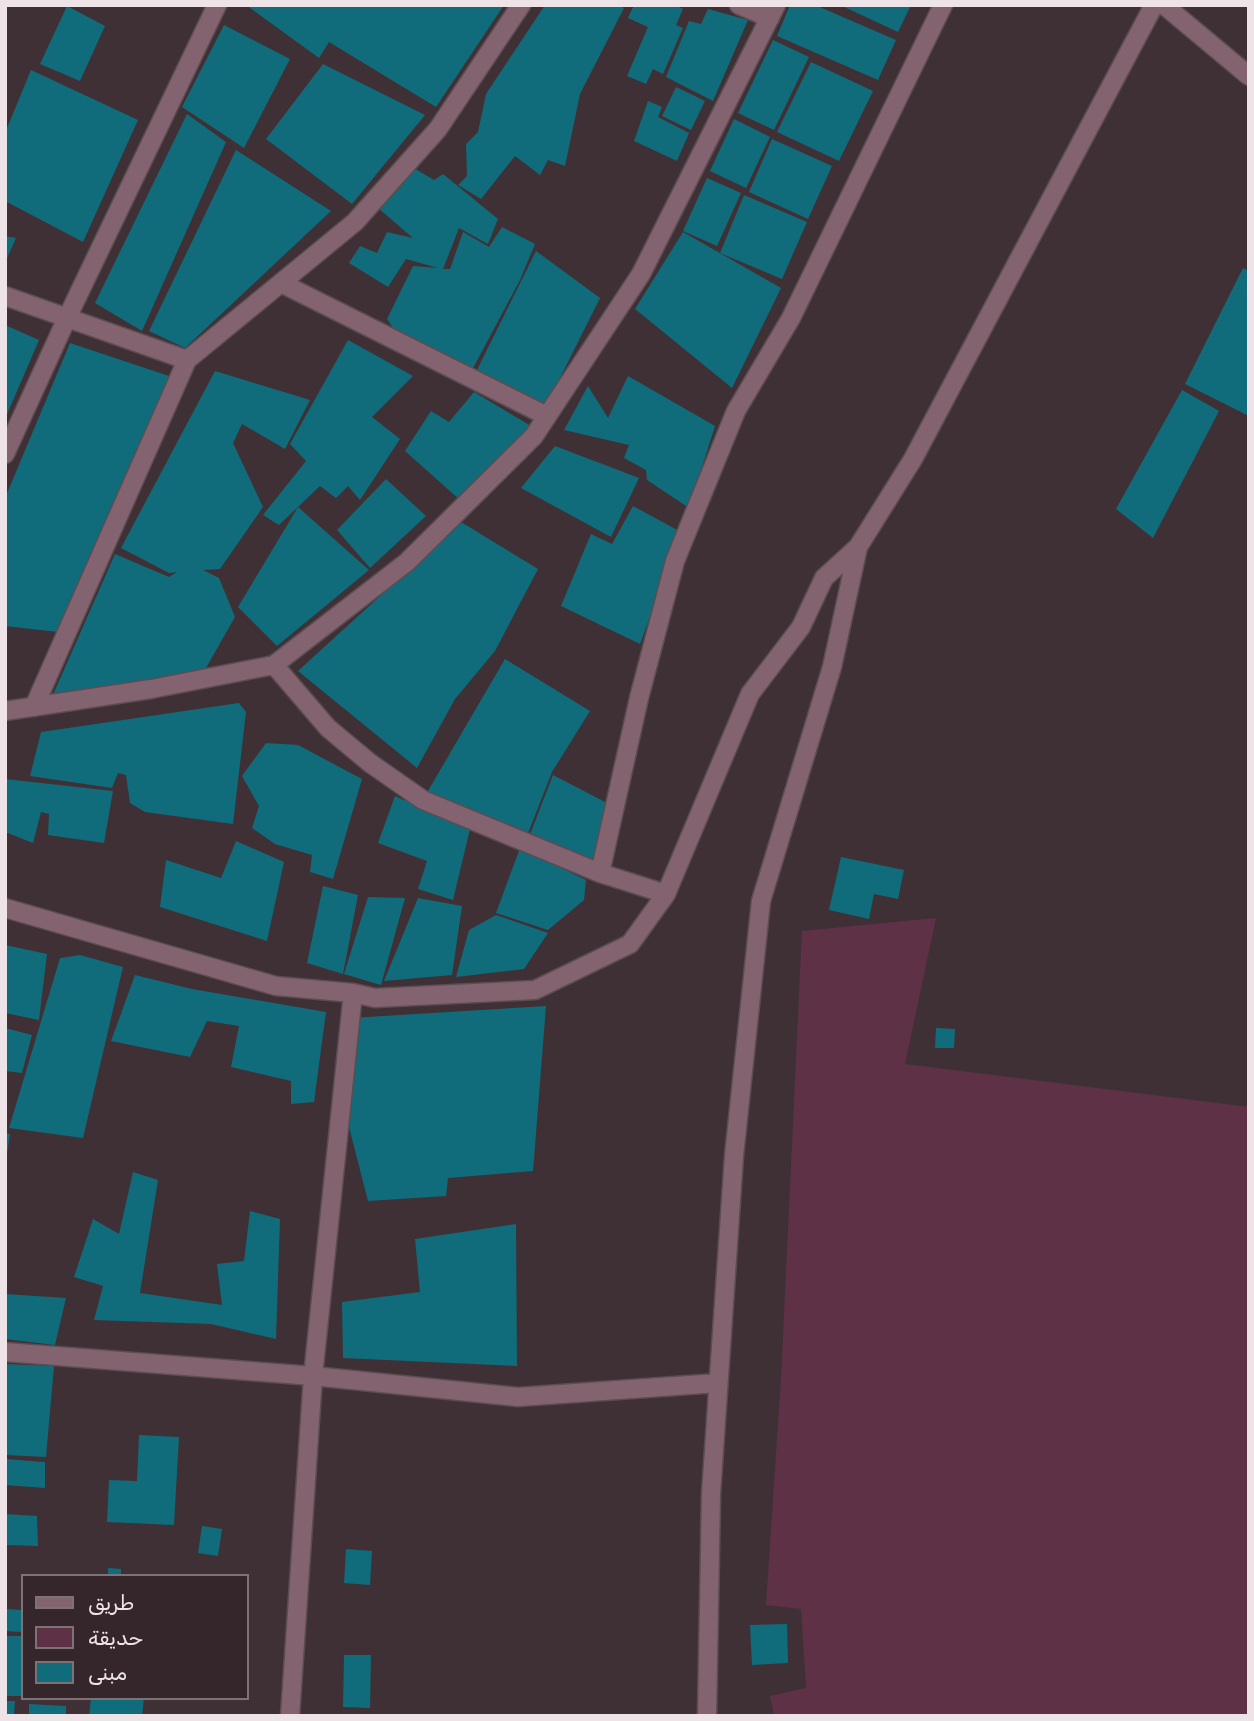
<!DOCTYPE html>
<html>
<head>
<meta charset="utf-8">
<style>
  body { margin:0 }
  #map { position:relative; width:1254px; height:1721px; overflow:hidden; background:#3f3036; font-family:Rubik,Vazirmatn,sans-serif }
  canvas { display:block }
  .frame { position:absolute; inset:0; border:7px solid #eee3e7; pointer-events:none }
  .legend { position:absolute; left:21px; top:1574px; width:228px; height:126px; box-sizing:border-box; background:#35262c; border:2px solid #7f7277; margin:0; padding:9px 12px; list-style:none; font-size:21px; color:#eee3e7 }
  .legend li { display:flex; align-items:center; gap:14px; height:35px }
  .legend b { width:35px; border:2px solid #7f7277 }
</style>
</head>
<body>
<div id="map">
<canvas width="1254" height="1721"></canvas>
<div class="frame"></div>
<ul class="legend">
<li><b style="height:9px;background:#836370"></b>طريق</li>
<li><b style="height:19px;background:#5f3146"></b>حديقة</li>
<li><b style="height:19px;background:#106c7a"></b>مبنى</li>
</ul>
</div>
<script>
const ctx = document.querySelector('canvas').getContext('2d');
ctx.lineJoin = 'round';
function fillPath(path, color) {
  ctx.fillStyle = color;
  ctx.fill(path, 'evenodd');
}
function stroke(path, color, width, dash) {
  ctx.strokeStyle = color;
  ctx.lineWidth = width;
  ctx.lineCap = dash ? 'butt' : 'round';
  ctx.setLineDash(dash || []);
  ctx.stroke(path);
}
fillPath(new Path2D(`
  M936,918l-31,146 344,43v609h-475l-4,-20 36,-8 -5,-79 -35,-4 15,-226 21,-448z`), '#5f3146');
fillPath(new Path2D(`
  M246,5h258l-68,102 -107,-65 -10,16z
  M545,5h74l5,3 -44,86 -15,72 -17,-6 -8,15 -25,-19 -34,43 -23,-14 9,-9 -1,-32 12,-12 8,-38z
  M634,5h41l8,4 -7,16 7,3 -20,46 -10,-5 -7,15 -19,-8 21,-49 -20,-9z
  M790,5h25l81,35 -18,40 -101,-44z
  M840,5h71l-13,27z
  M67,6l38,20 -25,55 -40,-17z
  M708,9l40,11 -35,81 -47,-24 23,-56 12,3z
  M224,25l66,34 -46,89 -62,-41z
  M773,40l36,17 -35,73 -36,-17z
  M811,62l62,29 -34,70 -62,-29z
  M323,64l102,51 -73,89 -86,-65z
  M31,70l107,50 -55,122 -78,-41v-68z
  M676,87l29,14 -14,29 -29,-14z
  M648,101l14,6 -4,10 31,16 -12,28 -43,-20z
  M187,114l39,28 -84,189 -47,-28z
  M734,119l36,18 -24,51 -36,-17z
  M772,139l60,27 -24,53 -59,-27z
  M236,150l95,61 -146,137 -36,-17z
  M412,167l22,13 9,-6 55,45 -10,25 -29,-16 -16,41h7l13,-37 26,15 13,-20 33,17 -15,36 -49,92 -69,-31 -15,-22 26,-53 25,2 -32,-9 -18,28 -39,-24 11,-17 17,7 10,-21 26,6 -35,-30z
  M707,178l34,15 -24,53 -34,-15z
  M744,195l63,27 -25,57 -62,-26z
  M683,232l98,56 -49,100 -97,-79z
  M5,236l11,2 -11,25z
  M536,251l64,47 -55,110 -69,-36z
  M1243,268l6,3v145l-64,-32z
  M5,325l34,15 -34,79z
  M348,340l65,36 -41,41 28,22 -40,61 -12,-14 -12,12 -16,-12 -41,39 -16,-10 43,-54 -16,-17z
  M70,343l99,33 -102,257 -62,-7v-128z
  M215,371l95,29 -25,49 -43,-25 -9,19 30,64 -43,62 -17,1 16,8 16,39 -33,58 -150,22 63,-143 54,23 8,-5 -8,1 -48,-25z
  M628,376l87,50 -26,82 -42,-28 -1,-10 -22,-12 5,-13 -65,-15 24,-44 20,32z
  M1182,390l37,21 -66,127 -37,-29z
  M474,392l57,34 -71,74 -55,-49 26,-40 18,11z
  M555,446l84,32 -28,59 -90,-49z
  M386,479l40,37 -56,52 -33,-38z
  M633,506l48,26 -41,112 -79,-38 30,-72 21,10z
  M298,507l71,63 -92,76 -39,-39z
  M461,522l77,47 -43,82 -40,48 -38,69 -119,-97z
  M505,659l85,52 -38,61 -25,64 -102,-40z
  M239,703l7,9 -13,112 -88,-12 -15,-9 -4,-28 -8,-2 -6,15 -82,-12 11,-44z
  M266,743l32,2 64,34 -29,100 -23,-7 2,-17 -37,-11 -23,-16 7,-22 -17,-30z
  M553,775l54,28 -13,63 -65,-29z
  M5,779l108,12 -9,52 -56,-8 1,-21 -8,-2 -8,31 -28,-11z
  M395,796l75,33 -17,71 -35,-11 9,-28 -49,-18z
  M236,841l48,21 -17,79 -107,-34 6,-47 55,18z
  M520,848l66,32 -2,20 -36,30 -52,-17z
  M841,857l63,13 -6,29 -24,-5 -5,25 -40,-9z
  M323,886l35,9 -15,79 -36,-11z
  M368,897l37,1 -24,87 -37,-11z
  M418,898l44,8 -10,69 -68,6z
  M496,915l52,18 -24,36 -68,8 13,-47z
  M5,945l42,9 -8,66 -34,-7z
  M80,955l43,12 -40,171 -74,-10 51,-170z
  M135,975l57,14 134,23 -12,90 -23,2v-23l-60,-14 8,-41 -32,-5 -17,36 -79,-16z
  M546,1006l-13,165 -85,7 -2,18 -78,5 -20,-78 3,-105z
  M5,1028l27,7 -10,38 -17,-2z
  M936,1028l19,1 -1,19h-19z
  M5,1133l5,1 -3,20h-2z
  M133,1172l25,8 -18,113 82,12 -5,-41 27,-3 6,-50 30,8 -4,120 -65,-15 -117,-4 9,-34 -29,-9 19,-58 26,15z
  M516,1224l1,142 -174,-8 -1,-56 78,-10 -5,-53z
  M5,1294l61,4 -11,47 -50,-6z
  M5,1364l49,2 -8,91 -41,-2z
  M139,1435l40,2 -5,88 -67,-3 2,-42 28,1z
  M5,1459l40,3v26l-40,-3z
  M5,1514l32,2 1,30 -33,-1z
  M202,1526l20,3 -4,27 -20,-3z
  M346,1549l26,2 -2,34 -26,-2z
  M108,1568l13,1v7h-13z
  M5,1609l18,1v22l-18,-1z
  M787,1624l1,39 -36,2 -2,-40z
  M5,1636h18v60h-18z
  M344,1655h27l-1,53 -27,-1z
  M91,1698h53l-2,18h-53z
  M5,1701h10l-1,15h-9z
  M29,1704l37,2v10h-37z`), '#106c7a');
const minor = new Path2D(`
  M739,5l31,13
  M1164,5l85,71
  M281,283l266,133
  M5,296l182,64
  M5,454l62,-136 150,-313
  M274,665l54,63 42,35 53,37 177,73 66,21
  M34,707l153,-347 168,-138 83,-93 83,-124
  M5,711l146,-22 123,-24 133,-103 127,-126 107,-162 135,-269
  M600,873l39,-175 36,-137 61,-150 55,-93 152,-313
  M5,908l271,78 77,7 22,5 160,-8 95,-46 36,-50 84,-200 51,-67 23,-49 34,-31
  M5,1352l308,24 40,-383
  M290,1716l23,-340 205,21 200,-14
  M707,1716l4,-222 23,-338 27,-255 71,-234 26,-120 55,-88 241,-454`);
stroke(minor, '#5b4d52', 21);
stroke(minor, '#836370', 18);
</script>
</body>
</html>
